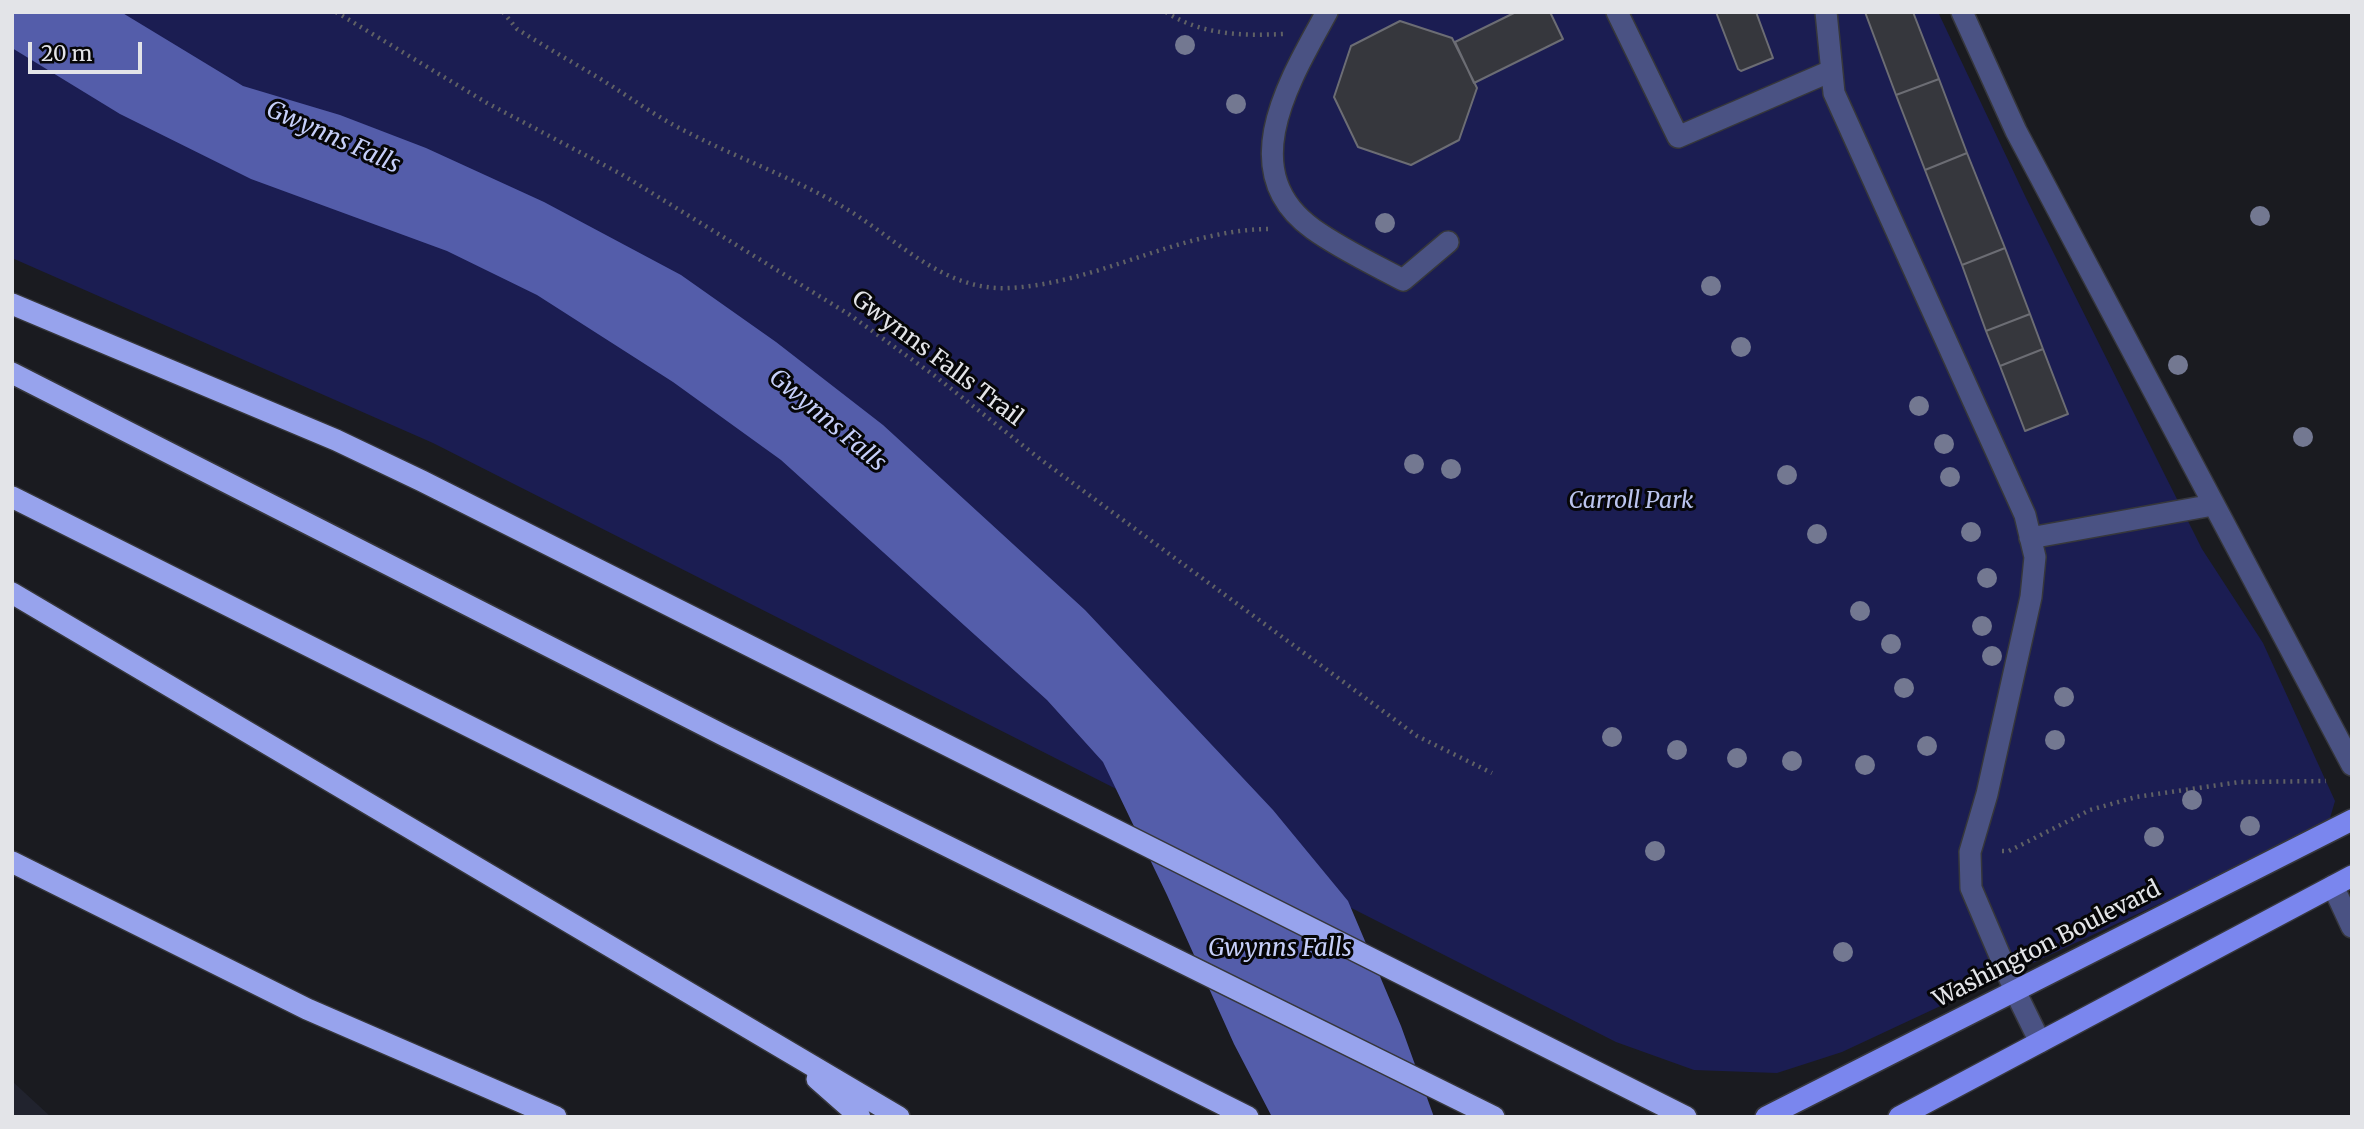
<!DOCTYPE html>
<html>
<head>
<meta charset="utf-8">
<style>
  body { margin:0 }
  #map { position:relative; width:2364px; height:1129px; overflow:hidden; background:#1a1b20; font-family:Merriweather,serif }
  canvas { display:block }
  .frame { position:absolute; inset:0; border:14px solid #e3e4e8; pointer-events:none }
  .scale { position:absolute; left:28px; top:42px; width:114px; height:32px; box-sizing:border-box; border:4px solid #e3e4e8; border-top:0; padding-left:9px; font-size:21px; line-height:24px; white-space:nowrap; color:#e3e4e8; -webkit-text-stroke:5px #060608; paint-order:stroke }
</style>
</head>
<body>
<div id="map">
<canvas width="2364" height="1129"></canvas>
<div class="frame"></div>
<div class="scale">20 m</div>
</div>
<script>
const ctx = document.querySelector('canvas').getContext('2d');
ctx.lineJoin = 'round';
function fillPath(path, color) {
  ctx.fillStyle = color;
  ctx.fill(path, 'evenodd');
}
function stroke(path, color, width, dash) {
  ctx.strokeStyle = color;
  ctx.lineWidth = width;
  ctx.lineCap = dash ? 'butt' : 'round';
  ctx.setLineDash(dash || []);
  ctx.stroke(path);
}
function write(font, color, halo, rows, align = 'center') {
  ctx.font = font + ' Merriweather,serif';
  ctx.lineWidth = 6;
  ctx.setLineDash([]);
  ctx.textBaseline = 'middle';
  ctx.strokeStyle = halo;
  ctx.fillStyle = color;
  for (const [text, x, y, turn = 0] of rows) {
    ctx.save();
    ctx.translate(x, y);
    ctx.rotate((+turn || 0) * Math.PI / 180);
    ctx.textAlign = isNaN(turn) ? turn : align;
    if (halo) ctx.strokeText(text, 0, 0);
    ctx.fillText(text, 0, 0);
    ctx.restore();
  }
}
fillPath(new Path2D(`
  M12,1081l39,36h-39z`), '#21232e');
fillPath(new Path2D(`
  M12,12h1926l88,186 176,351 61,94 72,158 -7,24 -486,227 -65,21 -83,-3 -78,-28 -1183,-599 -421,-185z`), '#1b1d52');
fillPath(new Path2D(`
  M12,12h109l122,74 97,29 86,33 118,54 137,73 95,67 107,83 202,185 188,200 75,91 53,125 33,91h-162l-38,-73 -67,-149 -64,-133 -56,-62 -266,-240 -108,-78 -136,-87 -90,-44 -196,-72 -131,-65 -108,-66z`), '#545daa');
const building = new Path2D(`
  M1516,12h34l13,27 -89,44 -19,-41z
  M1716,12h40l17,46 -32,13 -3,-2z
  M1865,12h48l26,67 -43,16z
  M1400,21l52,17 25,50 -18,52 -48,25 -53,-18 -24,-50 17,-51z
  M1939,79l28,74 -42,17 -29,-75z
  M1967,153l38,95 -43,17 -37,-95z
  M2005,248l25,66 -44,17 -24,-66z
  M2030,314l13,35 -43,17 -14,-35z
  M2043,349l25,65 -43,17 -25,-65z`);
fillPath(building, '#36373d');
stroke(building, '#6c6d74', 2);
const minor = new Path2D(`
  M1327,12c-36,66 -95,159 -14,217 28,20 60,35 90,51l45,-38
  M1617,12l61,125 153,-66
  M1826,12l8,81 191,422 10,42 -4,40 -44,197 -17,58 1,36 44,103 25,51
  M1962,12l54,119 336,634
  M2030,538l183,-33
  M2333,886l19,41`);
const major = new Path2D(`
  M1766,1117l586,-297
  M1899,1117l453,-241`);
const highway = new Path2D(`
  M12,304l324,136 86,41 1264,636
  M12,373l713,363 769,381
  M12,497l1236,620
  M12,593l887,524
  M12,862l295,147 249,108
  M817,1079l43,38`);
stroke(minor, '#36373c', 24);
stroke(major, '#36373c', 24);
stroke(highway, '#36373c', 24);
stroke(new Path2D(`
  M336,12l151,91 134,71 229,141 85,61 105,83 377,277 75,37
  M503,12l14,17c27,17 55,33 82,49 29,18 56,38 86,53 50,26 104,45 153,73 56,31 103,88 172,84 89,-5 170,-58 258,-59
  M1166,12c35,23 77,24 117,22
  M2002,851h7l81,-41 46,-13 104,-15 86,-1`), '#606165', 4.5, [2, 5]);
stroke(minor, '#4a5283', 21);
stroke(major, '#7a86ee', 21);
stroke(highway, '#97a3ed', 21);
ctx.fillStyle = '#737891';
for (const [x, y] of [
  [1185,45],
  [1236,104],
  [2260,216],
  [1385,223],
  [1711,286],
  [1741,347],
  [2178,365],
  [1919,406],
  [2303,437],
  [1944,444],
  [1414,464],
  [1451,469],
  [1787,475],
  [1950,477],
  [1971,532],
  [1817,534],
  [1987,578],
  [1860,611],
  [1982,626],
  [1891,644],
  [1992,656],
  [1904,688],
  [2064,697],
  [1612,737],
  [2055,740],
  [1927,746],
  [1677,750],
  [1737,758],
  [1792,761],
  [1865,765],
  [2192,800],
  [2250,826],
  [2154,837],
  [1655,851],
  [1843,952]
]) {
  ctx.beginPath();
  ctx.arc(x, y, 10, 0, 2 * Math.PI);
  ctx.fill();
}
write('23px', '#e3e4e8', '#060608', [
  ["Gwynns Falls Trail",937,359,37],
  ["Washington Boulevard",2047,945,-27]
]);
write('italic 23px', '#bbc4ee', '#060608', [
  ["Carroll Park",1631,501]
]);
write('italic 24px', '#c6cff9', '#060608', [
  ["Gwynns Falls",333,138,24],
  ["Gwynns Falls",827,421,40],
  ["Gwynns Falls",1280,949]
]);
</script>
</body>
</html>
